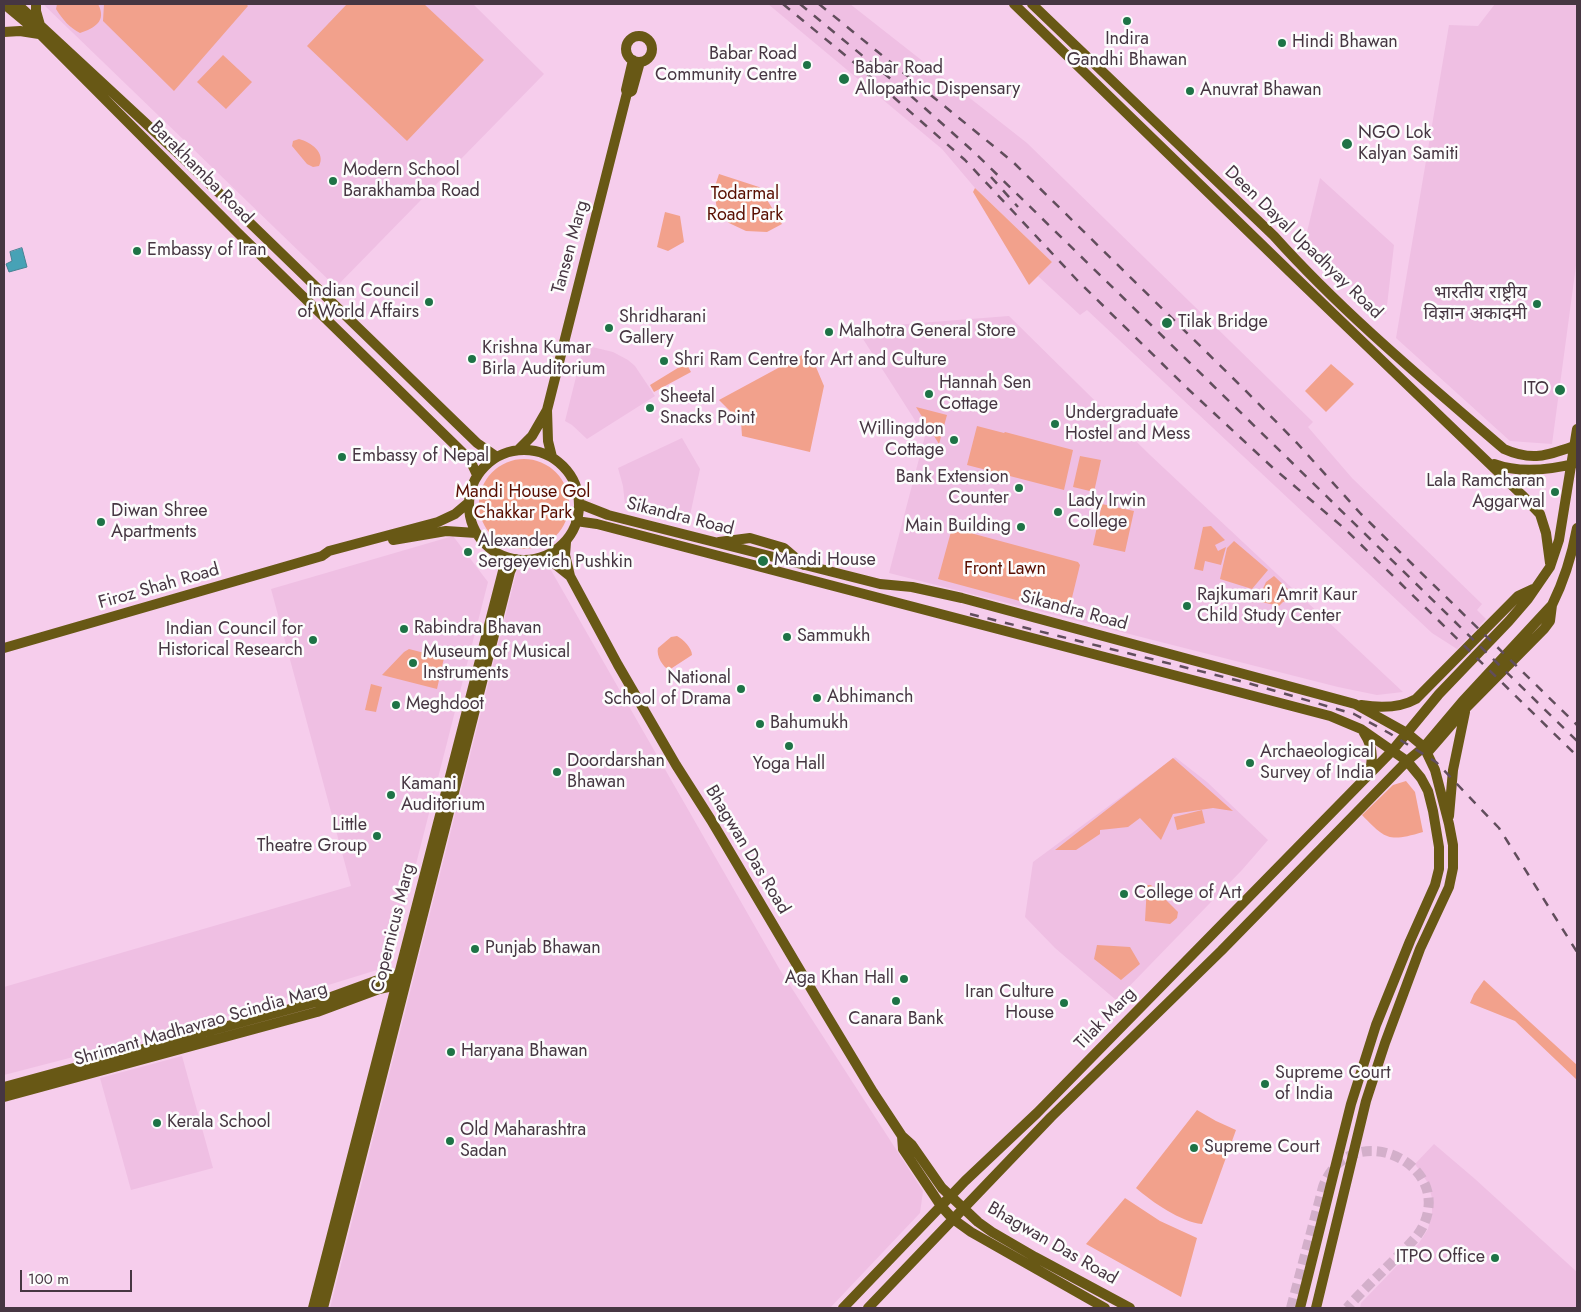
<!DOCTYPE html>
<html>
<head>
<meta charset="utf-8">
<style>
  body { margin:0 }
  #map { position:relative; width:1581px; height:1312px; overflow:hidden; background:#f6cdec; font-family:Jost,sans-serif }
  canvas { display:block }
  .frame { position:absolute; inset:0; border:5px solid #463642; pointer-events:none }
  .scale { position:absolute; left:20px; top:1270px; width:112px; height:22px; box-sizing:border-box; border:2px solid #463642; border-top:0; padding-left:6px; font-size:15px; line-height:18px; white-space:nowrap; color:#463642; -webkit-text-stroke:4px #fcfcfc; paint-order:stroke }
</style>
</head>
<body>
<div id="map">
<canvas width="1581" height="1312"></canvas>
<div class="frame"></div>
<div class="scale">100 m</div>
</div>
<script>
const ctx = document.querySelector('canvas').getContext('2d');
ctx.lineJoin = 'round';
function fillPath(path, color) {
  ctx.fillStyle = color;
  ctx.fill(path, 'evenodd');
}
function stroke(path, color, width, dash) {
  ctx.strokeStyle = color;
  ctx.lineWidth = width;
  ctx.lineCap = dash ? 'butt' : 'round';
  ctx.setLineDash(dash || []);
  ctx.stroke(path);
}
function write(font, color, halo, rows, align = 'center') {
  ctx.font = font + ' Jost,"Noto Sans Devanagari",sans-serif';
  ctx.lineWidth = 5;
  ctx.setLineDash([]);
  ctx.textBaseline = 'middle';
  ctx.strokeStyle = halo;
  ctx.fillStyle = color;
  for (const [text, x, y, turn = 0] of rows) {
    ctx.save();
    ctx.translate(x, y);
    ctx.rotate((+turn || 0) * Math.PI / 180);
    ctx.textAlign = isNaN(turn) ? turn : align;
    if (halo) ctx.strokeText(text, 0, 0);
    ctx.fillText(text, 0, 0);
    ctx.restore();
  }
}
fillPath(new Path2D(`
  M43,4h430l71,70 -208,213z
  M768,4h82l177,139 286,279 -5,5 44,51 130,126 -5,6 9,9 -29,30 -25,-16 -345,-323 -7,5 -42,-39 14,-14 -77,-74 -33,-39z
  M1495,4h82v254l-25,186 -42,-3 -114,-103 53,-313 29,1z
  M1320,178l74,67 -8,69 -7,2 -73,-80z
  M1009,316l141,139 253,237 -26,3 -39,-8 -449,-114 36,-137 -69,-108z
  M584,345l29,7 15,8 7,6 20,30 -68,43 -15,-14 -7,-4z
  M682,438l18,31 -11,51 -64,-15 -2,-19 -5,-18z
  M453,536l35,46 -98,384 -182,56 -204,53v-88l347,-101 -80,-297z
  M548,565l232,405 143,221 -3,22 -90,95h-500l187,-738z
  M1175,757l32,25 61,58 -26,30 -126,130 -61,-52 -30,-31 8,-55z
  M182,1056l31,112 -82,22 -31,-112z
  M1434,1144l41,35 102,93v36h-217l1,-5 58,-60 9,-14 4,-15v-16l-4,-15 -13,-19z`), '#efbfe3');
fillPath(new Path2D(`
  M57,4h41c9,17 -3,24 -18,29 -11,-6 -17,-13 -24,-24z
  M104,4h142l2,2 -74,85 -71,-70z
  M347,4h77l60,56 -77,81 -100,-95z
  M223,55l29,27 -26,27 -29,-27z
  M299,139c12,3 27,14 20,27l-6,1 -6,-3 -15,-18 1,-5z
  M719,174l40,13 23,37 -15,8 -21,-1 -17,-8 -12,-13 -3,-21z
  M975,188l77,74 -23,23 -56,-93z
  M665,212l15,4 4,26 -16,9 -11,-4z
  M804,354l12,13 8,19 -14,66 -68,-16 -1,-14 -22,-22z
  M686,363l5,9 -37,20 -4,-7z
  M1331,364l23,20 -28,28 -21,-21z
  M916,407l31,8 -8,29z
  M977,426l27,7 1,-1 68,18 -9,40 -97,-25z
  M1080,456l21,4 -7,32 -21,-5z
  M479 504a45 45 0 1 1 90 0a45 45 0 1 1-90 0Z
  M1102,504l32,7 -9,41 -32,-7z
  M1211,526l14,14 -10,5 3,6 8,-4 -5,18 -16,-4 -2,10 -9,-2 9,-42z
  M952,528l126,34 2,3 -12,49 -130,-35z
  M1234,541l34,29 -16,19 -32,-10 7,-31z
  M1274,576l19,18v6l-10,2 -4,4 -22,-5 9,-19z
  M677,636c6,3 15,12 15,19l-23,15c-6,-3 -13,-14 -11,-22l13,-11z
  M409,649l35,9 -7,31 -55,-14 22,-23z
  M371,684l11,3 -6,25 -11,-2z
  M1173,758l60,53 -20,-3 -40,6 -12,26 -21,-22 -12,9 -28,3v4l-24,16h-21z
  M1406,781l9,11 8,40c-34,10 -37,8 -61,-17l31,-30z
  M1202,810l3,13 -28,7 -3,-13z
  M1147,885h4l27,27 -1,6 -7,6 -25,-3z
  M1097,945l33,2 10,17 -19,16 -27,-21z
  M1484,980l93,85v15l-62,-59 -45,-18 4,-9z
  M1197,1110l19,11 20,9 -34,94c-21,-2 -50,-22 -66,-36z
  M1125,1198l35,23 37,17 -16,59 -95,-53z`), '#f2a18c');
const water = new Path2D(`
  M22,248l5,19 -18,5 -3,-8 6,-3 -2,-9z`);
fillPath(water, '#47a2b6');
stroke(water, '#478293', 1);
stroke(new Path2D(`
  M1291,1308l32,-121c25,-70 129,-27 101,37 -6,14 -19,24 -29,35 -16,16 -33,32 -48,49`), '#d3afca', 10, [10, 5]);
stroke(new Path2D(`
  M4,4l36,30 197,198 220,215 13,13 7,15
  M17,4l164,152 296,287 20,14
  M36,4v7l4,14
  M1014,4l276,268 232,223 18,19 6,19 4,30
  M1032,4l242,232c70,78 151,145 230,213 29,13 45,6 73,-4
  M4,32l16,-1 19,3
  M626 49a13 13 0 1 1 26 0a13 13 0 1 1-26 0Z
  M630,92l2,-1 8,-29
  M469 505a55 55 0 1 1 110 0a55 55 0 1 1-110 0Z
  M518,450l14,-14 15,-26
  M552,457l-4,-16 -1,-31 80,-317 -1,-3 7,-30
  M1494,464c27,10 56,6 83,-1
  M580,504l28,11 272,69 32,3 50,11 393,106 52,29 17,14 11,23 14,54 4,21v23l-4,19 -29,62 -35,94 -19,58 -50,207
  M576,521l21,3 733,192 31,13 46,32 14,17 7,13 5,20 6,36v22l-4,16 -25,56 -34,84 -25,79 -51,204
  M393,540l53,-9 30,2
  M566,542l-1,13 5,21 48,89 58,100 35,55 112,189 50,83 29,44 10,9 30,43 36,34 14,10 43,25 95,51
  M719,542l31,-4 34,10 20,17
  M545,556l25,20
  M4,648l318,-92 7,-5 109,-29 17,-8 13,-11
  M1361,705c18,3 39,3 55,-6l102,-103 15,-7
  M1364,733c8,12 10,26 5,40
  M1427,753l39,-45 78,-79 6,-8 2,-16
  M1449,816l4,-46 12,-58
  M4,1087l319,-87 55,-20 21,-6 5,1
  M4,1097l313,-85 62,-23 23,-5
  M902,1136l1,13 38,57 12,13 18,13 134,76
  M313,1308l190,-737v-15
  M323,1308l187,-736 6,-13
  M843,1308l122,-127 72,-68 355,-362 47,-57 70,-73 19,-22 22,-32 9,-27 18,-111
  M868,1308l183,-191 170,-166 186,-190 17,-14 38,-45 90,-97c12,-24 20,-50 25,-77`), '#685815', 10);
stroke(new Path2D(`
  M783,4l74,61 108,95 112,120 111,109 84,78 73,62 232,227
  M800,4l110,91 64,57 603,589
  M819,4l194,158 231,227 53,54 64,71 216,211
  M991,177l27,30
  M970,614l278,69 106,31 35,19 47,29 63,66 78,124`), '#614d5c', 2.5, [9, 9]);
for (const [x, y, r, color] of [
  [1127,21,5,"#1e7346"],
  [1282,43,5,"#1e7346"],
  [807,65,5,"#1e7346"],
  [844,79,6,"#1e7346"],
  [1190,91,5,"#1e7346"],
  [1347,144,6,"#1e7346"],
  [333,181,5,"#1e7346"],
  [137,251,5,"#1e7346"],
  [429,302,5,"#1e7346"],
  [1537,304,5,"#1e7346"],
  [1167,323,6,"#1e7346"],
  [609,328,5,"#1e7346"],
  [829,332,5,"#1e7346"],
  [472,359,5,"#1e7346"],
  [664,361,5,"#1e7346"],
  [1560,390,6,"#1e7346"],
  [929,394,5,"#1e7346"],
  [650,408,5,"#1e7346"],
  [1055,424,5,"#1e7346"],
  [954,440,5,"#1e7346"],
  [342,457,5,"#1e7346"],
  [1019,488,5,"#1e7346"],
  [1555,492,5,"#1e7346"],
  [1058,512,5,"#1e7346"],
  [101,522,5,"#1e7346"],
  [1021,527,5,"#1e7346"],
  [468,552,5,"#1e7346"],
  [763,561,6,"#1e7346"],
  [1187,606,5,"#1e7346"],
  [404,629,5,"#1e7346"],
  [787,637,5,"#1e7346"],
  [313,640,5,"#1e7346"],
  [413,663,5,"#1e7346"],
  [741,689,5,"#1e7346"],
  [817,698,5,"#1e7346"],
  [396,705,5,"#1e7346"],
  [760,724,5,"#1e7346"],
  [789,746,5,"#1e7346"],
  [1250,763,5,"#1e7346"],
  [557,772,5,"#1e7346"],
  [391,795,5,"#1e7346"],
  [377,836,5,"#1e7346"],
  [1124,894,5,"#1e7346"],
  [475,949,5,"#1e7346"],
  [904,979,5,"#1e7346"],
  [896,1001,5,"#1e7346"],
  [1064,1003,5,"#1e7346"],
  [451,1052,5,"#1e7346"],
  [1265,1084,5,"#1e7346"],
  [157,1123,5,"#1e7346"],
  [450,1141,5,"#1e7346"],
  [1194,1148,5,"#1e7346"],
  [1495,1258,5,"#1e7346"]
]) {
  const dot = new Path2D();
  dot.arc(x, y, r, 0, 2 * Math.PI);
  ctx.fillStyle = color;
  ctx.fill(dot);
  stroke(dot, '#fcfcfc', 2);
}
write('18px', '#463642', '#fcfcfc', [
  ["Indira",1127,40,"center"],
  ["Gandhi Bhawan",1127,61,"center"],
  ["Hindi Bhawan",1292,43],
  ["Babar Road",797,55,"right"],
  ["Community Centre",797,76,"right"],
  ["Babar Road",855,69],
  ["Allopathic Dispensary",855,90],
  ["Anuvrat Bhawan",1200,91],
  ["NGO Lok",1358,134],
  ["Kalyan Samiti",1358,155],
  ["Modern School",343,171],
  ["Barakhamba Road",343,192],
  ["Embassy of Iran",147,251],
  ["Indian Council",419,292,"right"],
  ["of World Affairs",419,313,"right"],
  ["भारतीय राष्ट्रीय",1527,294,"right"],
  ["विज्ञान अकादमी",1527,315,"right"],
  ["Shridharani",619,318],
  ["Gallery",619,339],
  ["Tilak Bridge",1178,323],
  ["Malhotra General Store",839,332],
  ["Krishna Kumar",482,349],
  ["Birla Auditorium",482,370],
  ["Shri Ram Centre for Art and Culture",674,361],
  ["Hannah Sen",939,384],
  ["Cottage",939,405],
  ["ITO",1549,390,"right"],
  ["Sheetal",660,398],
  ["Snacks Point",660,419],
  ["Undergraduate",1065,414],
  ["Hostel and Mess",1065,435],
  ["Willingdon",944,430,"right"],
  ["Cottage",944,451,"right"],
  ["Embassy of Nepal",352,457],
  ["Bank Extension",1009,478,"right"],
  ["Counter",1009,499,"right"],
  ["Lala Ramcharan",1545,482,"right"],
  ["Aggarwal",1545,503,"right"],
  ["Lady Irwin",1068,502],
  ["College",1068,523],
  ["Diwan Shree",111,512],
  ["Apartments",111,533],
  ["Main Building",1011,527,"right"],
  ["Alexander",478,542],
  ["Sergeyevich Pushkin",478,563],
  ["Mandi House",774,561],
  ["Rajkumari Amrit Kaur",1197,596],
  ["Child Study Center",1197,617],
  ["Rabindra Bhavan",414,629],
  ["Indian Council for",303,630,"right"],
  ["Historical Research",303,651,"right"],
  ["Sammukh",797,637],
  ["Museum of Musical",423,653],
  ["Instruments",423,674],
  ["National",731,679,"right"],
  ["School of Drama",731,700,"right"],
  ["Abhimanch",827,698],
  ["Meghdoot",406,705],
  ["Bahumukh",770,724],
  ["Archaeological",1260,753],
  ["Survey of India",1260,774],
  ["Doordarshan",567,762],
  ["Bhawan",567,783],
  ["Yoga Hall",789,765,"center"],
  ["Kamani",401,785],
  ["Auditorium",401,806],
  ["Little",367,826,"right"],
  ["Theatre Group",367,847,"right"],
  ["College of Art",1134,894],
  ["Punjab Bhawan",485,949],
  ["Aga Khan Hall",894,979,"right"],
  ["Iran Culture",1054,993,"right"],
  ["House",1054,1014,"right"],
  ["Canara Bank",896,1020,"center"],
  ["Haryana Bhawan",461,1052],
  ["Supreme Court",1275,1074],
  ["of India",1275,1095],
  ["Kerala School",167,1123],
  ["Old Maharashtra",460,1131],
  ["Sadan",460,1152],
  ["Supreme Court",1204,1148],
  ["ITPO Office",1485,1258,"right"]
], 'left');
write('18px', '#463642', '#fcfcfc', [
  ["Barakhamba Road",201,173,45],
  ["Deen Dayal Upadhyay Road",1303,243,44],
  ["Tansen Marg",571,247,-75],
  ["Sikandra Road",680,517,14],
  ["Firoz Shah Road",159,587,-16],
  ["Sikandra Road",1074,611,15],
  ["Bhagwan Das Road",747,850,59],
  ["Copernicus Marg",394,928,-76],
  ["Tilak Marg",1106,1019,-46],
  ["Shrimant Madhavrao Scindia Marg",201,1025,-16],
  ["Bhagwan Das Road",1052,1244,30]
]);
write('18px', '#580e00', '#fcfcfc', [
  ["Todarmal",745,195],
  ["Road Park",745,216],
  ["Mandi House Gol",523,493],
  ["Chakkar Park",523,514],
  ["Front Lawn",1005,570]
]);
</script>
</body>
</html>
